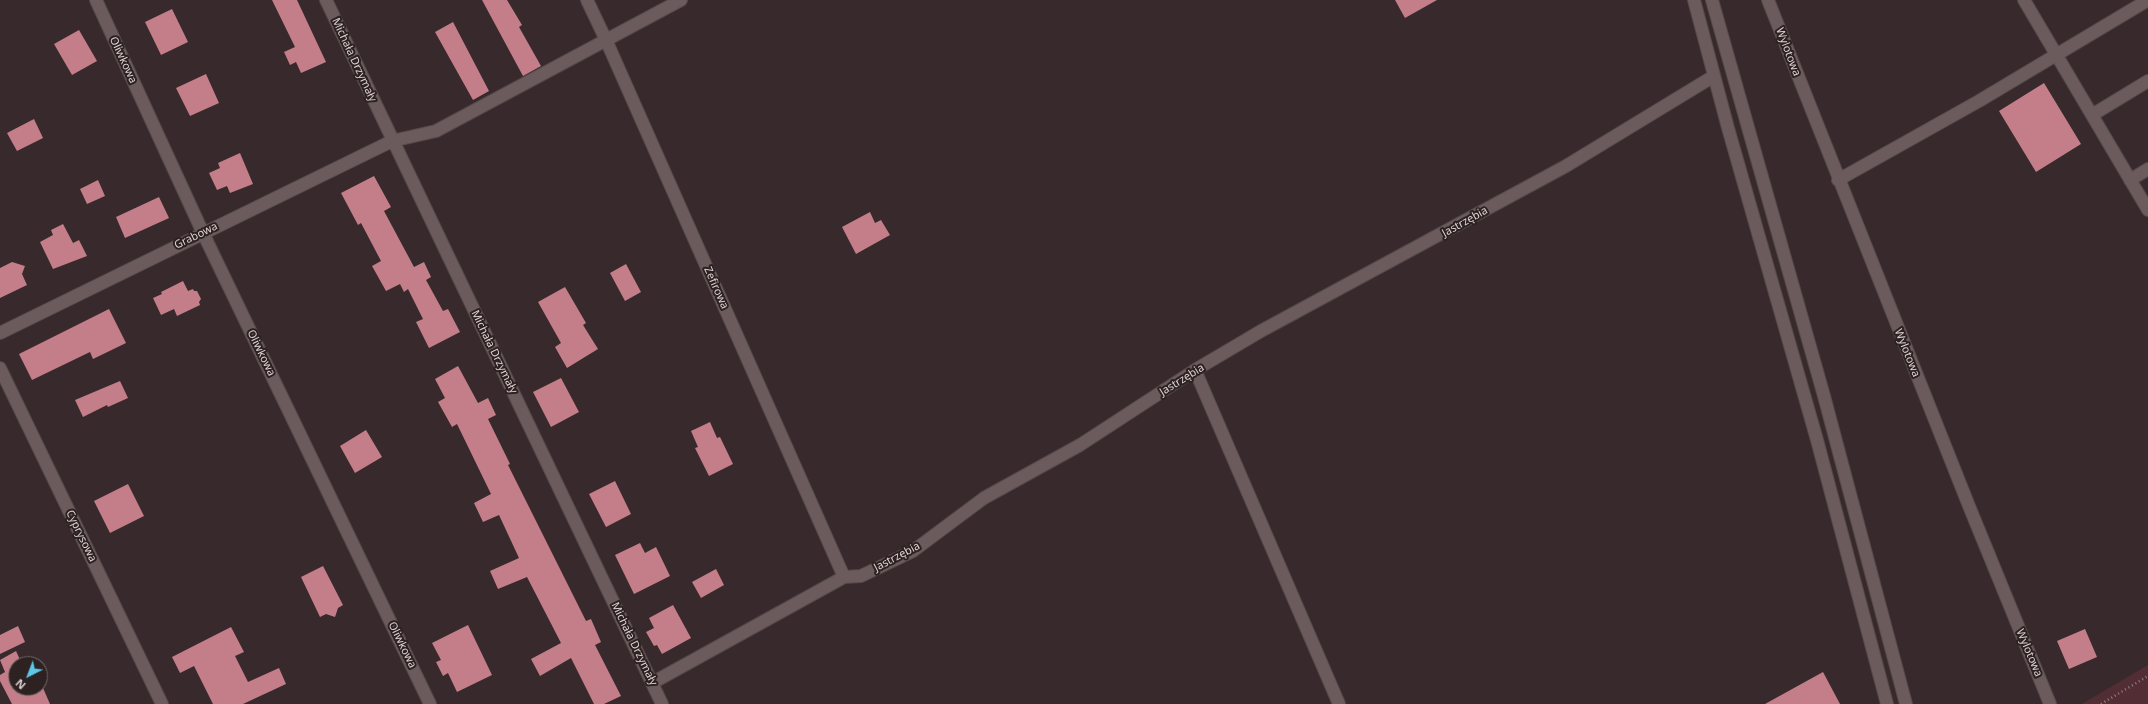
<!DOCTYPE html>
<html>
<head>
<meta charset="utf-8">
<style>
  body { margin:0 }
  #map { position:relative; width:2148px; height:704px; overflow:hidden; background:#382a2c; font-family:"Noto Sans",sans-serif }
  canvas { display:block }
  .north { position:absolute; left:8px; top:656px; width:40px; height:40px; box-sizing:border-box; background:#2e2122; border:1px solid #746869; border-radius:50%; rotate:222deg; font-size:11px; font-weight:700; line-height:16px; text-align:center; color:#ddd3d4 }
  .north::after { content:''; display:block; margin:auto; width:14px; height:18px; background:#5bc8e7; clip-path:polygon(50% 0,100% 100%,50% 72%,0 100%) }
</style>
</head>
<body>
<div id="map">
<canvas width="2148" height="704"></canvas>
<div class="north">N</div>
</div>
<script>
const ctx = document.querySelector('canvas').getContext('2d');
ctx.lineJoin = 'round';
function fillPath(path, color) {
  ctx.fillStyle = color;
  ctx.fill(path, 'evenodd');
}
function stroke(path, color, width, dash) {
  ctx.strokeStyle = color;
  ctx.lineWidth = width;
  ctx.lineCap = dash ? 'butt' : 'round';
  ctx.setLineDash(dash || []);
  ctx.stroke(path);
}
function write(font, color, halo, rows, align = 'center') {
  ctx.font = font + ' "Noto Sans",sans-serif';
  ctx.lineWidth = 4;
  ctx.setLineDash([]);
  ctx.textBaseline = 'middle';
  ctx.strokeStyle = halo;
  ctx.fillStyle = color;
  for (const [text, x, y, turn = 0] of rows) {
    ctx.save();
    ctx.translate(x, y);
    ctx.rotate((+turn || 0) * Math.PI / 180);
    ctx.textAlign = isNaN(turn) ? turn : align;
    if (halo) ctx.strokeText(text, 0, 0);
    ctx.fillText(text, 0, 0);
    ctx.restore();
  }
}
fillPath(new Path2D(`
  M2148,665v39h-66z`), '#522e34');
fillPath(new Path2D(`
  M272,0h25l29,62 -25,11 -5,-11 -6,3 -6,-13 11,-5z
  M482,0h25l15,25 -3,2 22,39 -18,10z
  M1395,0h42l-32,18z
  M172,9l16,33 -27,13 -16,-33z
  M453,22l36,69 -16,9 -38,-68z
  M79,30l18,31 -25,14 -18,-31z
  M206,74l13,29 -29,13 -14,-28z
  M2044,83l37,61 -45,28 -37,-61z
  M34,119l9,19 -26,13 -10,-18z
  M240,153l13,31 -23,9 -3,-7 -10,4 -8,-17 11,-5 -2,-5z
  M374,176l17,31 -7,4 30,56 10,-5 7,15 -5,3 17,31 5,-2 12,23 -31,16 -13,-26 7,-3 -15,-30 -4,3 -4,-8 -14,7 -14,-25 9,-5 -20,-38 -3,2 -17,-32z
  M98,180l7,16 -18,8 -7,-15z
  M159,197l10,21 -44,20 -9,-21z
  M870,212l5,11 6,-3 9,15 -34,19 -14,-27z
  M63,224l10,19 6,-3 8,16 -34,13 -13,-27 13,-7 -2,-5z
  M12,262l13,4 -3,8 5,11 -27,13v-30z
  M626,264l15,28 -16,9 -15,-28z
  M183,281l5,10 5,-2 1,2h3l4,8 -2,3 1,3 -23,11 -3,-7 -13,6 -8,-17 9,-4 -1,-2z
  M565,287l21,36 -3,2 15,24 -31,19 -12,-21 6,-4 -23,-41z
  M109,309l17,34 -33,16 -3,-7 -58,28 -13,-26z
  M458,366l20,37 10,-5 8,17 -8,4 22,45 -2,1 78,156 5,-2 10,23 -6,3 26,51 -17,8h-10l-23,-46 -31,18 -9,-17 30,-16 -34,-66 -29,12 -8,-18 29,-13 -20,-43 -16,7 -9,-19 17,-9 -34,-70 -5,3 -14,-25 7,-4 -10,-19z
  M561,378l18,34 -28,15 -18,-35z
  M120,381l8,17 -20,9 -1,-2 -24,12 -8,-17z
  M710,422l7,16 3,-1 13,27 -24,12 -14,-28 3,-1 -7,-16z
  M366,430l16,27 -27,16 -15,-27z
  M615,481l16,33 -25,13 -17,-33z
  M128,484l16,32 -34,17 -16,-32z
  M640,543l5,10 11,-6 14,29 -36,18 -19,-39z
  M323,566l20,39 -5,3 -3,9 -9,-3 -6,3 -19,-40z
  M716,569l8,16 -23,13 -9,-16z
  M673,605l18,33 -29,16 -5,-9 -3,1 -8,-14 8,-4 -5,-10z
  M468,625l24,50 -35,17 -9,-19 -5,3 -7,-14 5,-2 -9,-17z
  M18,626l7,16 -25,12v-19z
  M231,627l13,25 -9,4 13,26 31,-14 7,16 -43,20h-30l-19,-38 -14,7 -8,-16z
  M2085,629l12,28 -28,12 -12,-28z
  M16,651l6,13h-6v24h27l7,16h-38l-12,-23v-6l5,-3 -5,-12z
  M1823,672l17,32h-75z`), '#c47e89');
const minor = new Path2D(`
  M96,0l107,233 227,471
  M326,0l336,704
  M587,0l19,40 238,537
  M1694,0l34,128 89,312 70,264
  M1712,0l112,396 82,308
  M1768,0l201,506 81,198
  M2024,0l124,210
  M2092,115l56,-34
  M1838,180l141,-79 169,-101
  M2130,180l18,-11
  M0,333l392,-192 44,-10 245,-131
  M0,368l162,336
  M1195,370l144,334
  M652,683l192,-106 17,-1 52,-25 71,-53 96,-53 115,-75 66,-39 305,-165 148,-90`);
stroke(minor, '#54494a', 14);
stroke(new Path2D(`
  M2101,704l47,-28`), '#8c8182', 2.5, [1, 3]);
stroke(minor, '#6b5b5d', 12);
write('11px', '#ddd3d4', '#2e2122', [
  ["Wylotowa",1788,52,69],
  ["Oliwkowa",123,60,65],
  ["Michała Drzymały",354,60,65],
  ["Jastrzębia",1465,222,-29],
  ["Grabowa",196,236,-26],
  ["Zefirowa",716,288,66],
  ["Michała Drzymały",494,352,64],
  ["Oliwkowa",261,353,64],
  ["Wylotowa",1907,353,68],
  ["Jastrzębia",1182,380,-32],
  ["Cyprysowa",81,536,64],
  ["Jastrzębia",897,557,-28],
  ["Michała Drzymały",634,644,64],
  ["Oliwkowa",402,645,64],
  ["Wylotowa",2029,653,67]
]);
</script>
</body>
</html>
